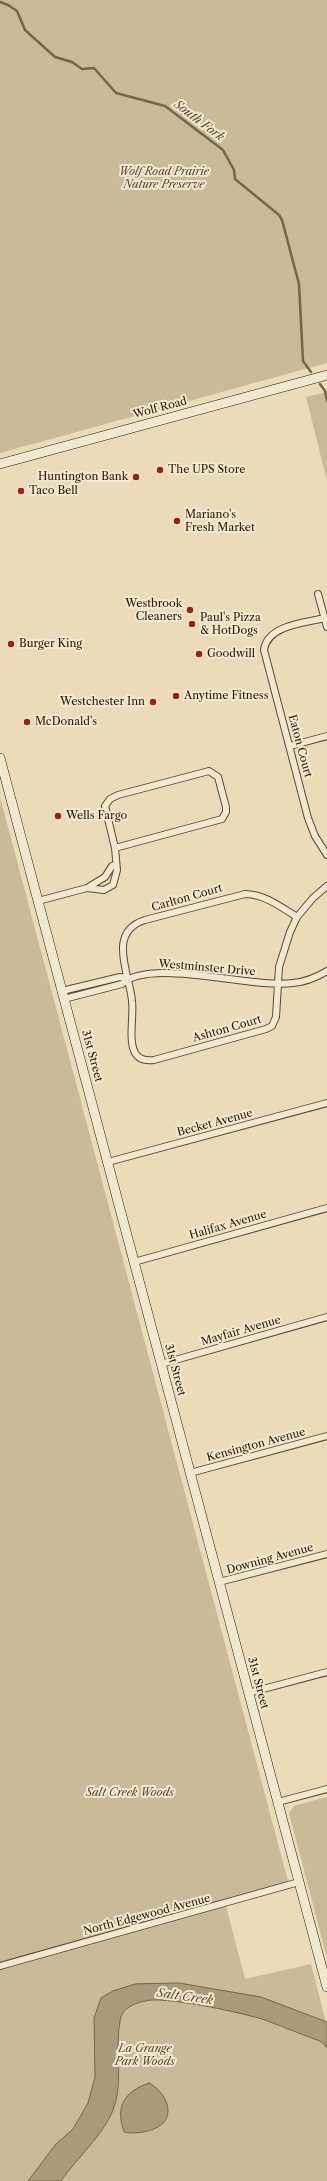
<!DOCTYPE html>
<html>
<head>
<meta charset="utf-8">
<style>
  body { margin:0 }
  canvas { display:block; background:#ebdbb9 }
</style>
</head>
<body>
<canvas width="327" height="2181"></canvas>
<script>
const ctx = document.querySelector('canvas').getContext('2d');
ctx.lineJoin = 'round';
function fillPath(path, color) {
  ctx.fillStyle = color;
  ctx.fill(path, 'evenodd');
}
function stroke(path, color, width, dash) {
  ctx.strokeStyle = color;
  ctx.lineWidth = width;
  ctx.lineCap = dash ? 'butt' : 'round';
  ctx.setLineDash(dash || []);
  ctx.stroke(path);
}
function write(font, color, halo, rows, align = 'center') {
  ctx.font = font + ' "Libre Caslon Text",serif';
  ctx.lineWidth = 4;
  ctx.setLineDash([]);
  ctx.textBaseline = 'middle';
  ctx.strokeStyle = halo;
  ctx.fillStyle = color;
  for (const [text, x, y, turn = 0] of rows) {
    ctx.save();
    ctx.translate(x, y);
    ctx.rotate((+turn || 0) * Math.PI / 180);
    ctx.textAlign = isNaN(turn) ? turn : align;
    if (halo) ctx.strokeText(text, 0, 0);
    ctx.fillText(text, 0, 0);
    ctx.restore();
  }
}
fillPath(new Path2D(`
  M0,0h327v363l-327,90z
  M327,392v89l-21,-84z
  M0,797l289,1088 -64,17 20,77 66,-15 16,62v155h-327z
  M327,1797v161l-38,-145 5,-7z`), '#caba9a');
const water = new Path2D(`
  M179,1983l82,14 66,25v26l-5,-6c-19,-7 -38,-15 -57,-22 -26,-8 -87,-21 -114,-20 -9,1 -24,5 -29,14 -2,3 -2,10 -3,14 -3,27 4,57 -6,82 -9,24 -36,48 -52,71h-33l28,-37 17,-15 15,-26 7,-26 -1,-59 7,-20 12,-7 22,-7z
  M149,2083c11,5 24,22 17,36 -6,12 -30,16 -42,13 -9,-26 0,-40 25,-49z`);
fillPath(water, '#aa997a');
stroke(water, '#77654a', 1);
stroke(new Path2D(`
  M0,2l8,3 9,6 8,19 30,27 17,5 10,7 12,-1 22,25 49,13 58,44 11,20 1,9 44,36 3,5 17,64 4,77 8,11
  M320,384l5,7 2,10`), '#77654a', 2.5);
const street = new Path2D(`
  M318,594l9,33
  M325,618c-20,5 -58,7 -61,32l44,168 7,18 12,19
  M290,746l37,-10
  M209,771l9,6 8,30v5l-4,7 -107,29 -10,-42 5,-7 8,-4z
  M87,888l17,2 9,-5 4,-15 -2,-22
  M38,901l49,-13 18,-11 7,-11 4,-1
  M297,917c-16,-10 -33,-23 -52,-23l-100,26c-39,12 -15,55 -13,81 2,16 -4,38 3,52 4,7 11,8 19,7l112,-31 6,-3 4,-9 3,-50 11,-35 7,-15 16,-19 14,-12
  M62,991l58,-14 8,1
  M64,999l58,-15c28,-27 130,5 171,-1 12,-1 24,-6 34,-12
  M108,1162l219,-59
  M134,1262l193,-54
  M161,1364l166,-47
  M190,1473l137,-37
  M219,1582l108,-28
  M248,1693l79,-21
  M278,1802l49,-13
  M0,1966l299,-84`);
const secondary = new Path2D(`
  M0,464l327,-89
  M0,758l327,1229`);
stroke(street, '#5b492f', 8);
stroke(secondary, '#2b1801', 10);
stroke(street, '#f2e8d2', 6);
stroke(secondary, '#f2e8d2', 9);
for (const [x, y, r, color] of [
  [160,470,4,"#8f2418"],
  [136,477,4,"#8f2418"],
  [21,491,4,"#8f2418"],
  [177,521,4,"#8f2418"],
  [190,610,4,"#8f2418"],
  [192,624,4,"#8f2418"],
  [11,644,4,"#8f2418"],
  [199,654,4,"#8f2418"],
  [176,696,4,"#8f2418"],
  [153,702,4,"#8f2418"],
  [27,722,4,"#8f2418"],
  [58,816,4,"#8f2418"]
]) {
  const dot = new Path2D();
  dot.arc(x, y, r, 0, 2 * Math.PI);
  ctx.fillStyle = color;
  ctx.fill(dot);
  stroke(dot, '#f2e8d2', 1.5);
}
write('italic 11px', '#5b492f', '#f2e8d2', [
  ["Wolf Road Prairie",164,172],
  ["Nature Preserve",164,185],
  ["Salt Creek Woods",130,1793],
  ["La Grange",145,2049],
  ["Park Woods",145,2062]
]);
write('11px', '#2b1801', '#f2e8d2', [
  ["Wolf Road",160,408,-15],
  ["Eaton Court",300,746,75],
  ["Carlton Court",187,898,-16],
  ["Westminster Drive",207,968,5],
  ["Ashton Court",227,1029,-16],
  ["31st Street",92,1056,75],
  ["Becket Avenue",215,1123,-15],
  ["Halifax Avenue",228,1225,-16],
  ["Mayfair Avenue",241,1331,-16],
  ["31st Street",175,1370,75],
  ["Kensington Avenue",256,1445,-15],
  ["Downing Avenue",270,1559,-15],
  ["31st Street",258,1683,75],
  ["North Edgewood Avenue",147,1915,-15]
]);
write('11px', '#2b1801', '#f2e8d2', [
  ["The UPS Store",168,470],
  ["Huntington Bank",128,477,"right"],
  ["Taco Bell",29,491],
  ["Mariano's",185,515],
  ["Fresh Market",185,528],
  ["Westbrook",182,604,"right"],
  ["Cleaners",182,617,"right"],
  ["Paul's Pizza",200,618],
  ["& HotDogs",200,631],
  ["Burger King",19,644],
  ["Goodwill",207,654],
  ["Anytime Fitness",184,696],
  ["Westchester Inn",145,702,"right"],
  ["McDonald's",35,722],
  ["Wells Fargo",66,816]
], 'left');
write('italic 12px', '#5e4c31', '#f2e8d2', [
  ["South Fork",199,121,37],
  ["Salt Creek",185,1997,8]
]);
</script>
</body>
</html>
